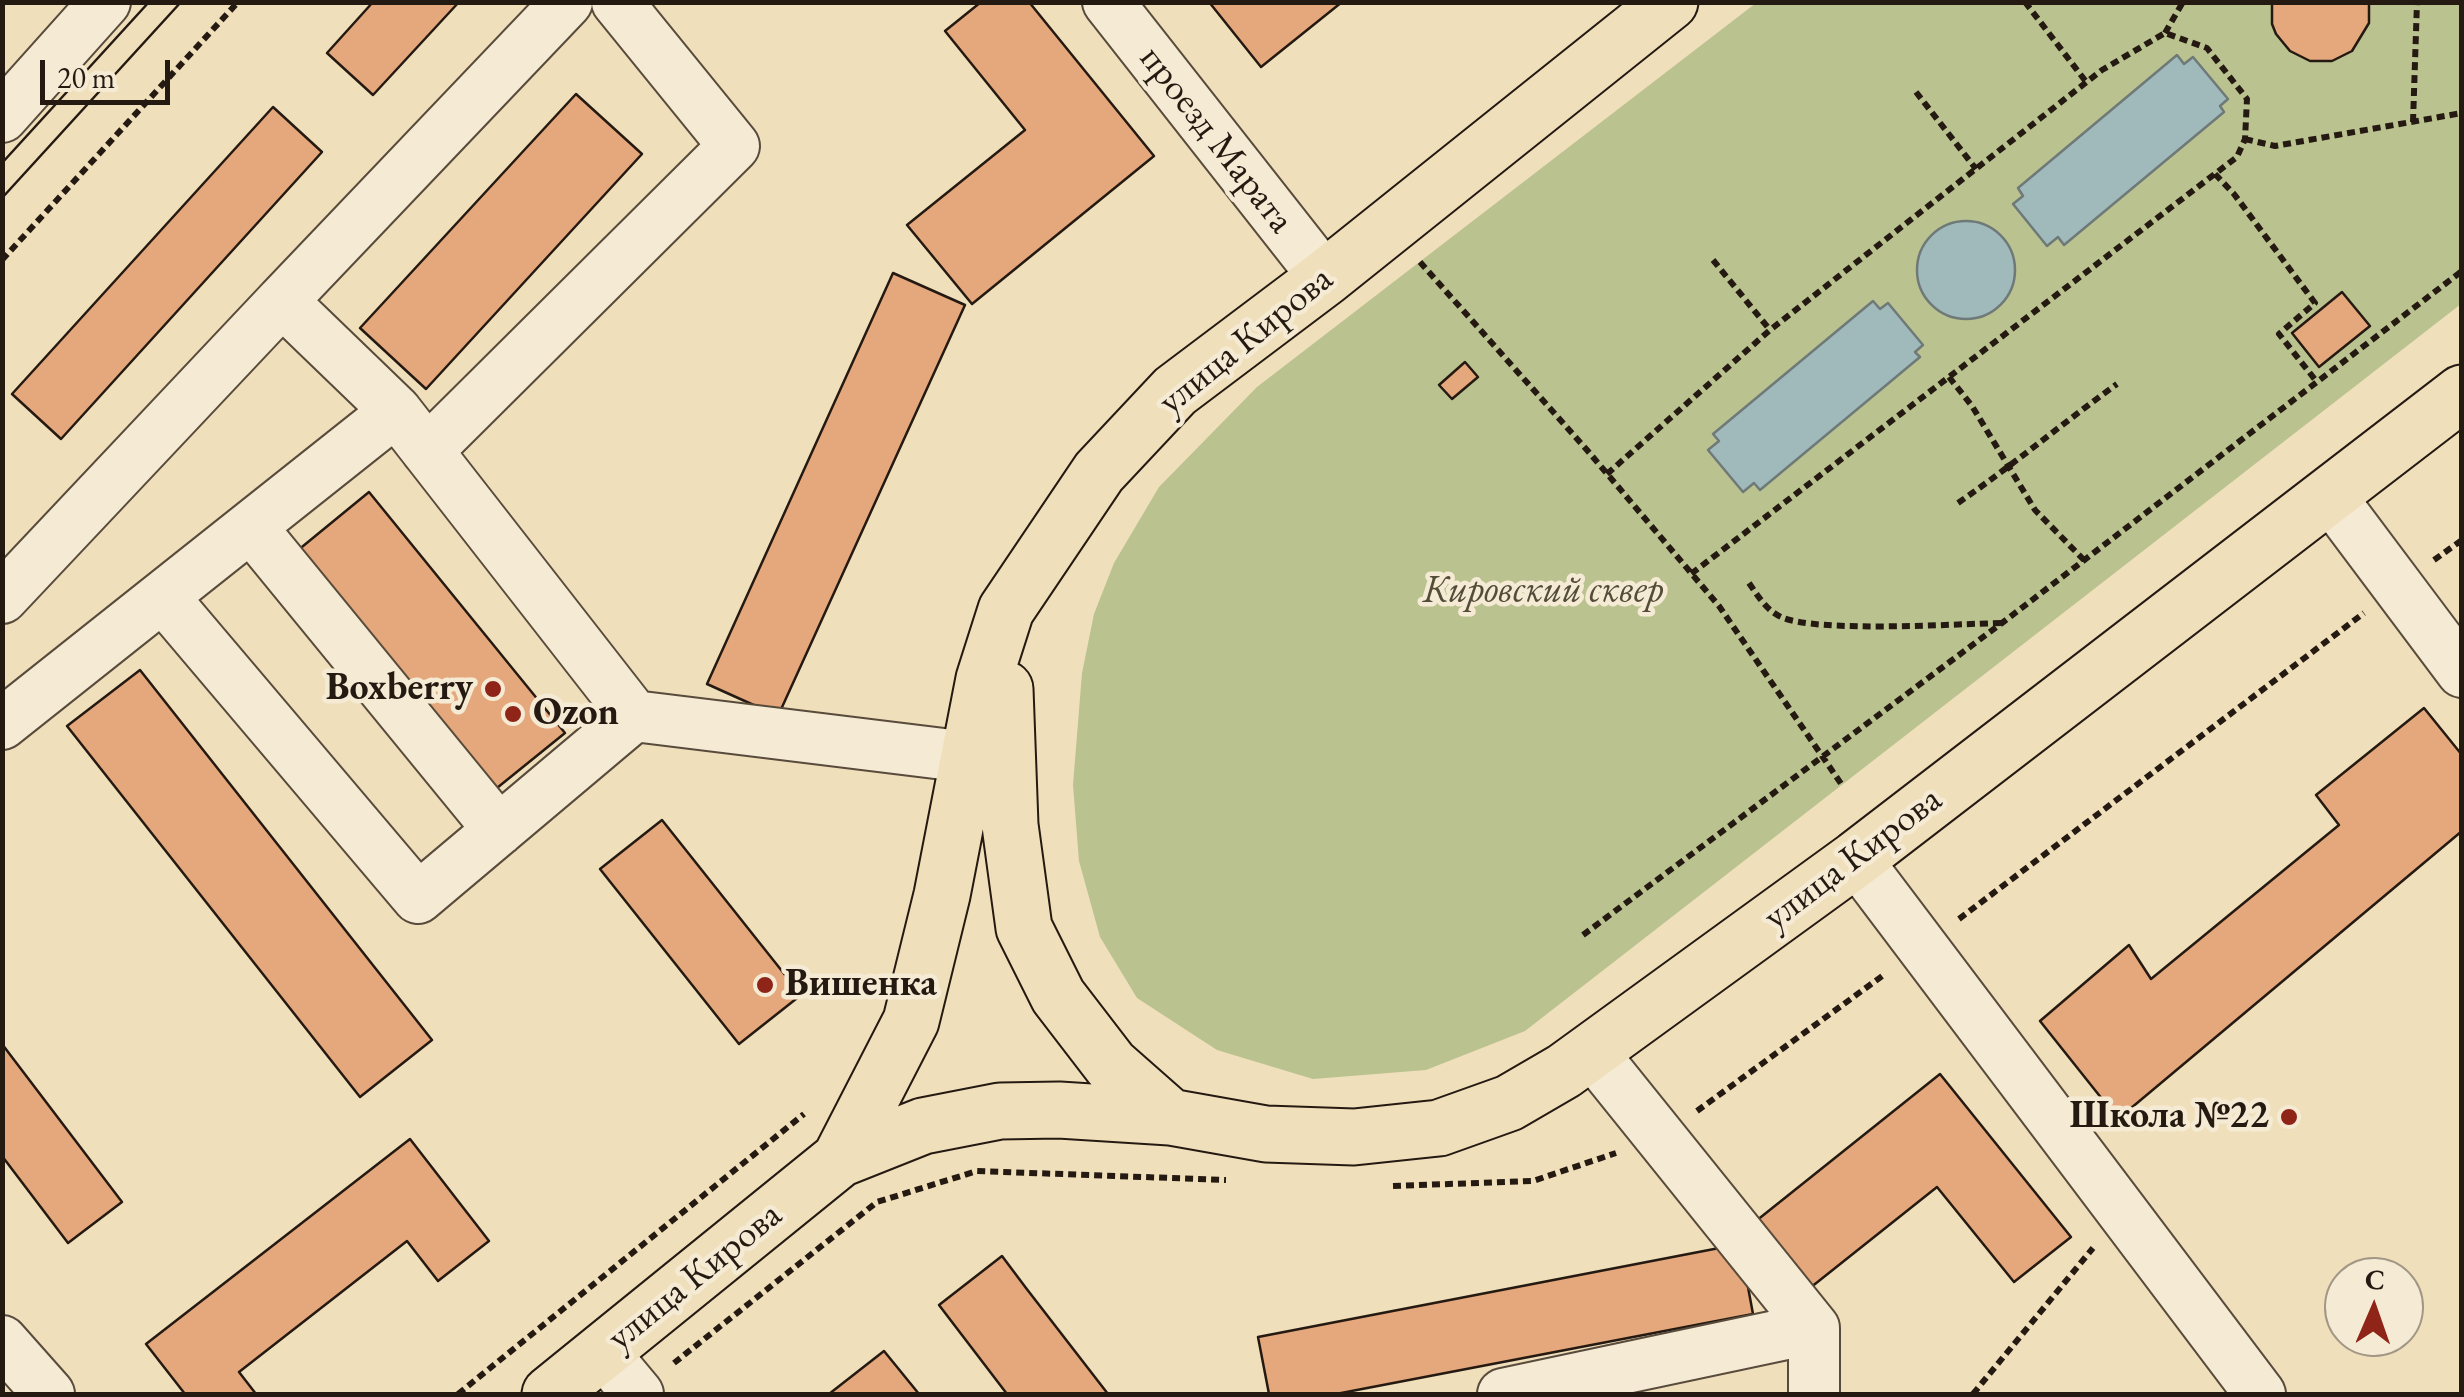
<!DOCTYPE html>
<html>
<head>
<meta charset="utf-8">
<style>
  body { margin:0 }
  #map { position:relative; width:2464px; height:1397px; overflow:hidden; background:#f0dfbb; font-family:"EB Garamond",serif }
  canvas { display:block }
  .frame { position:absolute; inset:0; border:5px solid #251a12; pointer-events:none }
  .north { position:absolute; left:2324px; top:1257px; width:100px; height:100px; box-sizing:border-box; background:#f5ead3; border:2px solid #a29786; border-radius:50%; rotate:2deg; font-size:28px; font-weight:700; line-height:40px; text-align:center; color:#251a12 }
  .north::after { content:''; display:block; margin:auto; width:35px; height:45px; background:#8f2418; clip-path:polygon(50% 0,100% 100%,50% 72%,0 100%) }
  .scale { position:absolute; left:40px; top:60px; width:130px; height:45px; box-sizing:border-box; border:5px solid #251a12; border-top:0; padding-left:12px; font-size:30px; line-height:35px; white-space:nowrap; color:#251a12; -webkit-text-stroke:8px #f5ead3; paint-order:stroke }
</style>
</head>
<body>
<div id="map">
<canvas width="2464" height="1397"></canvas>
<div class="frame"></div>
<div class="north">С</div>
<div class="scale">20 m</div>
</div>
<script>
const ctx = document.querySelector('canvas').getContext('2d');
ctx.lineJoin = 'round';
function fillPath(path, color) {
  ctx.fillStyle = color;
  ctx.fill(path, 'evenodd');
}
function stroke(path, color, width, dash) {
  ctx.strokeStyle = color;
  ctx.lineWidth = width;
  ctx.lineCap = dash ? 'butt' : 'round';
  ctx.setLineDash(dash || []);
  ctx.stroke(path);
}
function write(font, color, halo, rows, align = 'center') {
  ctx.font = font + ' "EB Garamond",serif';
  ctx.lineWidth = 9;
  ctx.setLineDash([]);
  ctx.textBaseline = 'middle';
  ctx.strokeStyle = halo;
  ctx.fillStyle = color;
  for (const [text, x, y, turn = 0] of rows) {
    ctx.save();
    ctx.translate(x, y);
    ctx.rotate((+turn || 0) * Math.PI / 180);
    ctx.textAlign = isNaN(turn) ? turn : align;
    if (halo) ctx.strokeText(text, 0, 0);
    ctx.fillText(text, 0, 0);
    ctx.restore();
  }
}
fillPath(new Path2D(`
  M1756,3h705v301l-936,727 -99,39 -113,9 -96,-29 -80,-52 -37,-61 -21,-76 -6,-76 9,-112 12,-59 20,-51 45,-76 98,-100z`), '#bac290');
const water = new Path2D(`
  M2177,55l7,9 9,-7 35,42 -8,7 4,6 -160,133 -6,-8 -11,9 -34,-42 10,-8 -5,-8z
  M1917 270a49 49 0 1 1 98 0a49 49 0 1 1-98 0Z
  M1873,301l7,8 8,-6 35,42 -8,7 5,5 -160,133 -6,-7 -11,9 -35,-42 11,-9 -6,-7z`);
fillPath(water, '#a0babc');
stroke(water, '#6f7a78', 2.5);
const building = new Path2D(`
  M373,2h86l-86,93 -46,-42z
  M981,2h48l125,154 -182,148 -65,-79 118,-95 -80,-99z
  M1209,2h133l-81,65z
  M2272,2h97v21l-17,28 -20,10h-22l-20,-10 -14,-17 -4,-10z
  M576,94l66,60 -216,235 -66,-61z
  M273,107l49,45 -261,287 -49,-45z
  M893,273l72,32 -187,411 -71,-32z
  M2342,292l28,34 -51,41 -27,-34z
  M1465,362l13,15 -26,22 -13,-14z
  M369,492l196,241 -73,59 -195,-241z
  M140,670l292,370 -72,57 -293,-371z
  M2424,708l38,47v76l-344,288 -78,-98 89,-76 22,34 188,-154 -23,-30z
  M662,820l139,175 -62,49 -139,-175z
  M2,1044l120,158 -54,41 -66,-87z
  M1940,1074l131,163 -57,45 -77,-95 -127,101 -54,-67z
  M410,1139l79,102 -51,40 -31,-40 -168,131 17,22h-71l-39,-50z
  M1740,1244l13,70 -417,80h-67l-11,-57z
  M1002,1256l24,32 82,106h-101l-68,-89z
  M884,1351l35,43h-90z`);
fillPath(building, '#e5a77c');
stroke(building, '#251a12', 2.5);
const minor = new Path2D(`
  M1108,2l217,276
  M2,117l103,-115
  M282,301l285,-299
  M427,451l307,-305 -117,-144
  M2330,496l132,176
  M251,527l248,303
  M163,597l255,301 216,-182
  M2,598l280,-297 114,110
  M2,724l394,-313 238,305 334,41
  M1856,859l404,535
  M1591,1051l223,277v66
  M2,1341l47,53
  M603,1352l35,42
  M1503,1394l311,-66`);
const major = new Path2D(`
  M1005,689l5,136 14,103 34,68 53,69 59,52
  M840,1159l71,-138 31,-126 42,-216 22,-69 93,-138 76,-81 150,-113 345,-276
  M550,1394l290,-235 83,-33 77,-15 59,-1 111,7 96,17 88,3 85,-9 70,-25 55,-32 292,-212 606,-466`);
stroke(minor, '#584b3c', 54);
stroke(major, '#251a12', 59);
stroke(new Path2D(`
  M2025,2l62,81
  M2165,33l18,-31
  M1916,92l60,77
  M2413,122l4,-120
  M2245,139l30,7 187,-33
  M2215,174l19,20 81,109 -36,31 38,48
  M2,260l236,-258
  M1713,260l57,70
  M1420,262l167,188 132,156 123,179
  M1949,377l23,29 63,104 49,50
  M1607,474l163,-144 332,-260 63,-37 42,15 40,51 -2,40 -8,18 -546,417
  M1958,503c55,-38 105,-80 159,-119
  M2434,560l28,-20
  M1749,583c9,13 17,27 32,34 36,16 174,7 220,6
  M1959,919l405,-306
  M1583,935l419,-312 460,-352
  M1697,1111l188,-137
  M1393,1186l140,-5 83,-28
  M674,1363l203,-161 100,-31 249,9
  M458,1394l346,-280
  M1973,1394l120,-146`), '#251a12', 6, [8, 5]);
stroke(minor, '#f5ead3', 50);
stroke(major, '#f0dfbb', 55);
stroke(new Path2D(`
  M2,163l147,-161
  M2,198l179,-196`), '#251a12', 2.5);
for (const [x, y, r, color] of [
  [493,689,10,"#8f2418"],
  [513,714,10,"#8f2418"],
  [765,985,10,"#8f2418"],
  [2289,1117,10,"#8f2418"]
]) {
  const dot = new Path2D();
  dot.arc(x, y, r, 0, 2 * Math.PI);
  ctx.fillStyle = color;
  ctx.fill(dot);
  stroke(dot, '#f5ead3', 4);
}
write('38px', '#251a12', '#f5ead3', [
  ["проезд Марата",1216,140,52],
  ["улица Кирова",1246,341,-39],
  ["улица Кирова",1853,859,-37],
  ["улица Кирова",695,1277,-39]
]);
write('italic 38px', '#524c38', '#f5ead3', [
  ["Кировский сквер",1543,591]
]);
write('bold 38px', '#251a12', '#f5ead3', [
  ["Boxberry",473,689],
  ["Ozon",533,714,"left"],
  ["Вишенка",785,985,"left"],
  ["Школа №22",2269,1117]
], 'right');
</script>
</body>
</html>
